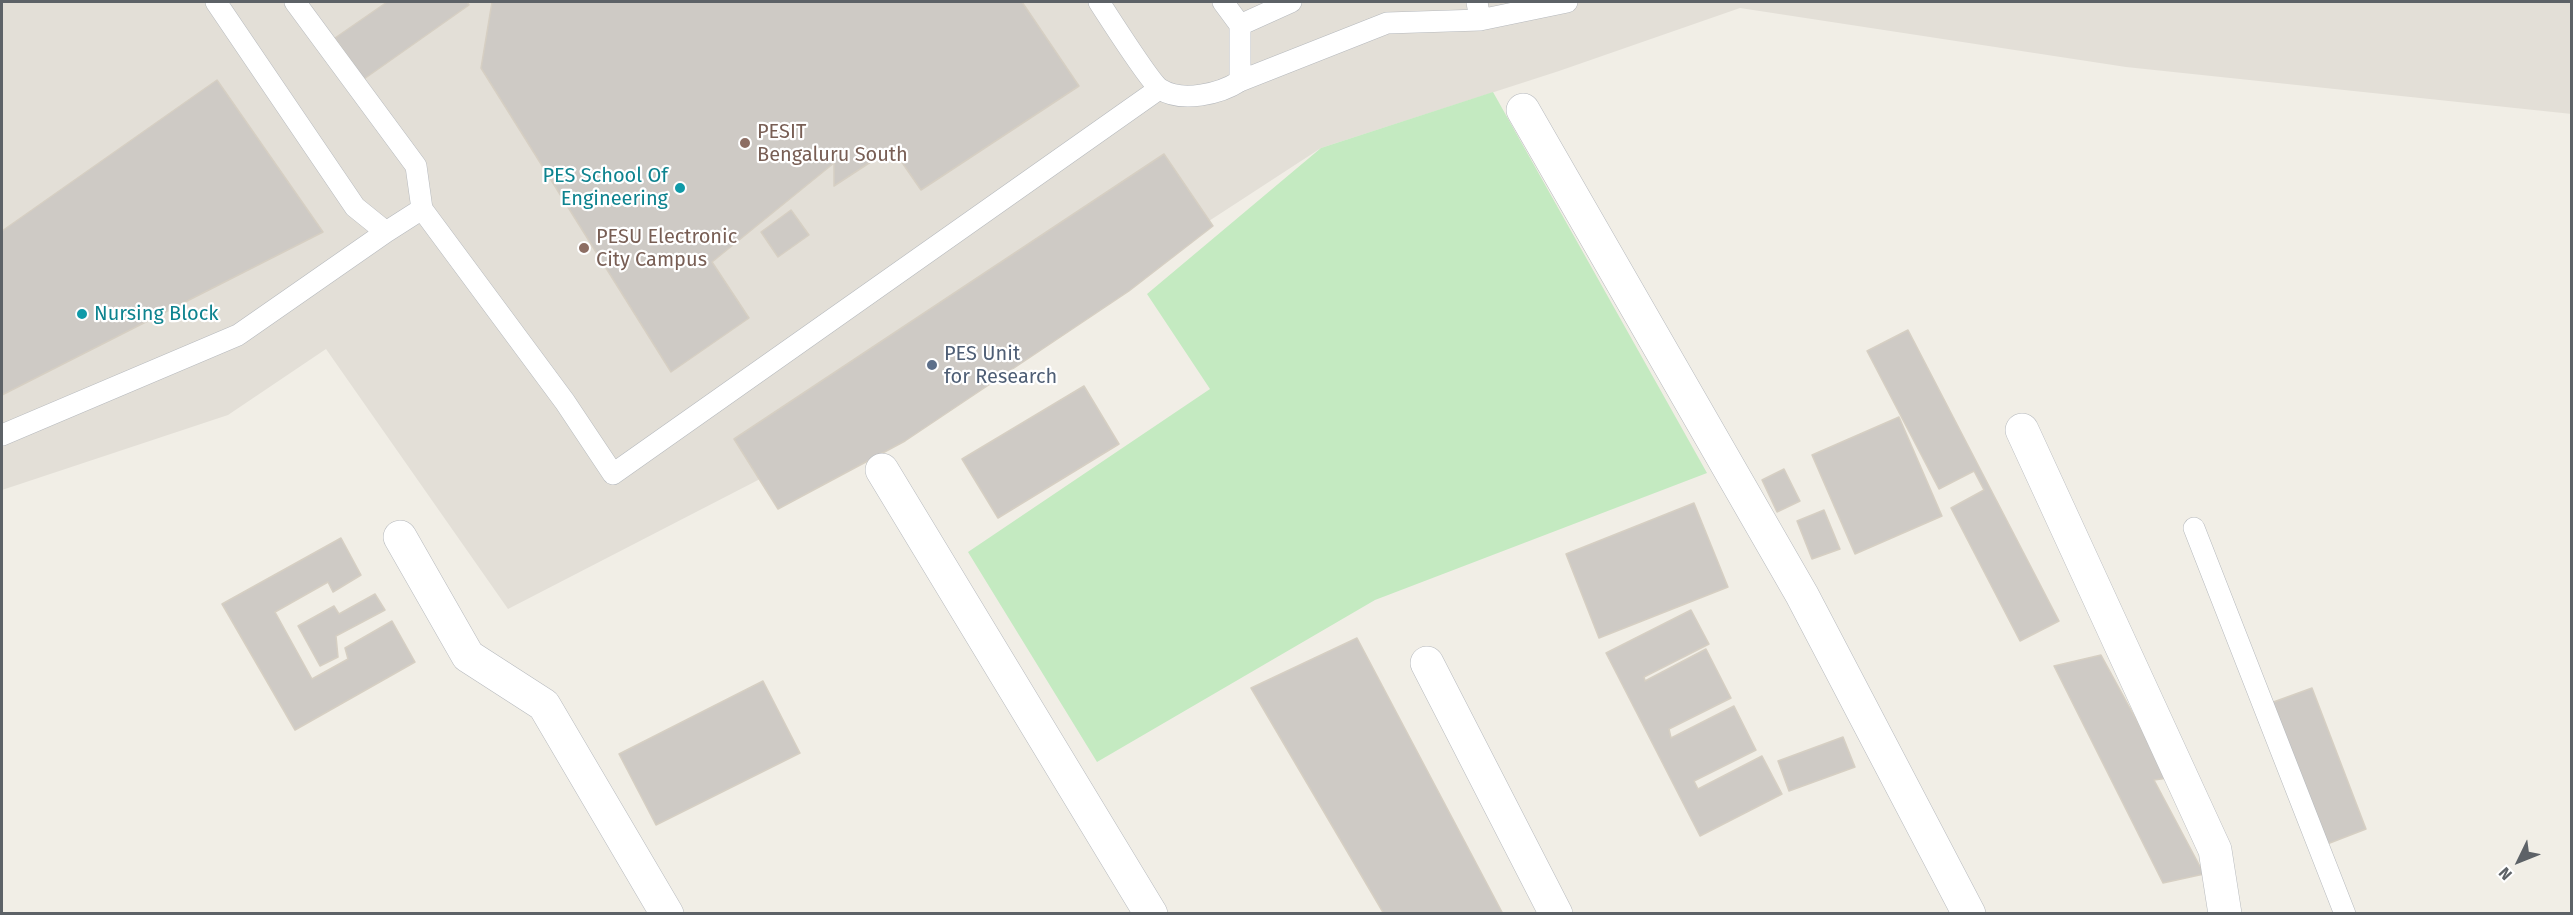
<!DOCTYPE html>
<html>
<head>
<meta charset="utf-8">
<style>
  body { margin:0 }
  #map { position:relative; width:2573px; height:915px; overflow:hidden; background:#f1eee6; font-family:"Fira Sans",sans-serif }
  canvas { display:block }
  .frame { position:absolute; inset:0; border:3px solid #5d6267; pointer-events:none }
  .north { position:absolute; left:2489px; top:831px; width:60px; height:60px; -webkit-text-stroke:4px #fff; paint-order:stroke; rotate:227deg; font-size:16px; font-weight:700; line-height:24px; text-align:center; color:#5d6267 }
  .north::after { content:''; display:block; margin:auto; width:21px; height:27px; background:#5d6267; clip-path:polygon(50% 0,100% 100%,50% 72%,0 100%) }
</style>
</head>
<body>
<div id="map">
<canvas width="2573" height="915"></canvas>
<div class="frame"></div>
<div class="north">N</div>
</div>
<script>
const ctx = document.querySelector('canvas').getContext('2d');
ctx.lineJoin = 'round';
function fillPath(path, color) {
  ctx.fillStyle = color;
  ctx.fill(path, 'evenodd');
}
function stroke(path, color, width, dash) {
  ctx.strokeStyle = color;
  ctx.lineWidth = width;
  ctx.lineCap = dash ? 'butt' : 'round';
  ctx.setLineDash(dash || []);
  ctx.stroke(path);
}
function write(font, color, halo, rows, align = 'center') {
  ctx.font = font + ' "Fira Sans",sans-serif';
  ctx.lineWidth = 4.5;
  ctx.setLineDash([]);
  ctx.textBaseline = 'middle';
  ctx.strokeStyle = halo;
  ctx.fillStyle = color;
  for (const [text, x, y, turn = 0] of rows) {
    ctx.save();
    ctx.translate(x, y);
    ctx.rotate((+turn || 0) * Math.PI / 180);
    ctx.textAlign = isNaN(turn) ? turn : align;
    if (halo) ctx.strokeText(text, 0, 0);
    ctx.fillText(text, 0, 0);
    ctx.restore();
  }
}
fillPath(new Path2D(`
  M2,2h2569l1,112 -446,-47 -386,-59 -181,63 -238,77 -307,200 -506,261 -182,-260 -98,66 -226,75z`), '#e3dfd7');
fillPath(new Path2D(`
  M1493,92l214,381 -332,127 -278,162 -129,-210 242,-163 -63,-95 174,-146z`), '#c4eac1');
const building = new Path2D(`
  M387,2h80l2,3 -105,74 -29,-41z
  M492,2h530l57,84 -158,104 -29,-42 -58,38v-23l-122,99 37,56 -78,54 -190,-304z
  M217,80l106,152 -321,163v-164z
  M1164,154l49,72 -84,65 -224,150 -127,68 -44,-70z
  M791,210l18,25 -31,22 -17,-25z
  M1908,330l151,291 -39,20 -69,-133 33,-18 -10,-19 -35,18 -72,-138z
  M1084,386l35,58 -121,74 -36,-59z
  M1899,417l43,99 -87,38 -43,-99z
  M1784,469l16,32 -23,11 -15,-32z
  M1694,503l34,84 -129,51 -33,-84z
  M1824,510l16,39 -28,10 -15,-38z
  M341,538l20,37 -28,17 -5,-10 -53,30 37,67 36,-20 -3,-11 47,-27 23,41 -120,68 -73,-126z
  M375,594l10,16 -49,26 2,21 -18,9 -22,-40 36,-20 5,8z
  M1691,610l18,34 -65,33 1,4 61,-32 25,49 -62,31 2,9 63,-32 22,44 -62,31 4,8 64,-33 20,38 -82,42 -94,-183z
  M1357,638l146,276h-119l-133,-226z
  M2101,655l67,123 -14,2 50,94 -41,9 -109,-217z
  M763,681l37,72 -144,72 -37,-71z
  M2312,688l54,141 -44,17 -54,-142z
  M1843,737l12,30 -66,24 -11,-30z`);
fillPath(building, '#cecac5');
stroke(building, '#d6cfc3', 1.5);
const service = new Path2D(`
  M216,2l139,205 31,25 36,-23 -6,-43 -121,-164
  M1099,2c9,14 52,81 61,87 22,14 60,5 80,-8l147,-58 93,-3 87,-18
  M1223,2l17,23 51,-23
  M1477,2l3,18
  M1240,25v56
  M422,209l143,193 48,72 546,-385
  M2,435l236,-100 148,-103
  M2194,528l151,386`);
const minor = new Path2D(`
  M1523,110l279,485 167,319
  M2022,430l193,420 10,64
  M882,470l269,444
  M400,537l68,119 76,49 123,209
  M1427,663l129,251`);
stroke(service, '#b6b9bd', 22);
stroke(minor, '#b6b9bd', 34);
stroke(service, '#fff', 21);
stroke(minor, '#fff', 33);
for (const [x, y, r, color] of [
  [745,143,6,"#8d6e63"],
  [680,188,6,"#0f9aa8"],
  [584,248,6,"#8d6e63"],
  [82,314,6,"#0f9aa8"],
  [932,365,6,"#5c6f8a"]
]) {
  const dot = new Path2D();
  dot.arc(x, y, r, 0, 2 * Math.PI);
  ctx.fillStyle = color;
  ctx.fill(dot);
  stroke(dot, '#fff', 2);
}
write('20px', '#785e54', '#fff', [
  ["PESIT",757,132],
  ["Bengaluru South",757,155],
  ["PESU Electronic",596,237],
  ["City Campus",596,260]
], 'left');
write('20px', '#0d838f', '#fff', [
  ["PES School Of",668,176],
  ["Engineering",668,199],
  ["Nursing Block",94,314,"left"]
], 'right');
write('20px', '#4e5e75', '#fff', [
  ["PES Unit",944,354],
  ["for Research",944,377]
], 'left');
</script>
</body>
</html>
